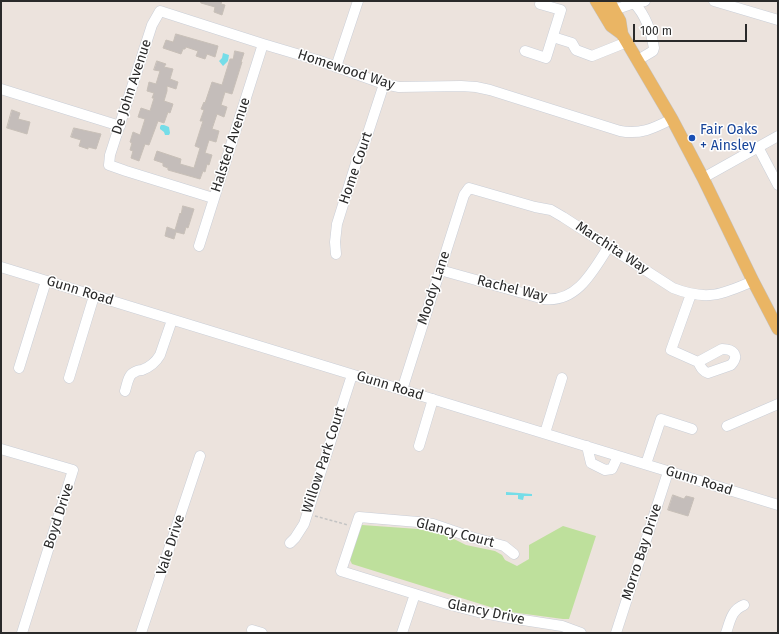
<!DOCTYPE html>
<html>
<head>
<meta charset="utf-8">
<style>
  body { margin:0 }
  #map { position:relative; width:779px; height:634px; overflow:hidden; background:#ece3dd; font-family:"Fira Sans",sans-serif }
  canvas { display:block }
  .frame { position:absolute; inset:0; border:2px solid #2a2a2a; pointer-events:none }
  .scale { position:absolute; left:633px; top:24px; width:114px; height:18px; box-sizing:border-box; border:2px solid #2a2a2a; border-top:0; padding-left:5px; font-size:12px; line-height:14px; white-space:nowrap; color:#2a2a2a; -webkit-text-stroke:3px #fff; paint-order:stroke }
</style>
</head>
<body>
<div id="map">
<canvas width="779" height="634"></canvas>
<div class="frame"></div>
<div class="scale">100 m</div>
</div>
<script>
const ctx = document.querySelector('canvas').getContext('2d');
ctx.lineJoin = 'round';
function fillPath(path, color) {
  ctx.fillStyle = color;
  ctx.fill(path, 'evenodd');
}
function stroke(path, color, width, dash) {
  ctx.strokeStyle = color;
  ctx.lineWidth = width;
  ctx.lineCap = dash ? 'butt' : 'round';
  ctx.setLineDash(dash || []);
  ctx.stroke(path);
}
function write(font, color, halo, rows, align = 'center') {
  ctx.font = font + ' "Fira Sans",sans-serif';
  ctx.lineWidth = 3;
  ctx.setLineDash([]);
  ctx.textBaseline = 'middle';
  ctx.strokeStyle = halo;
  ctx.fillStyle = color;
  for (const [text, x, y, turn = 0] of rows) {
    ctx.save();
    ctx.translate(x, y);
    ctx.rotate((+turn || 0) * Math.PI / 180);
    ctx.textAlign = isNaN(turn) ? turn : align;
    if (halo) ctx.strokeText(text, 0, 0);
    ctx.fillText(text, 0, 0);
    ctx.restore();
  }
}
fillPath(new Path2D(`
  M362,525l56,4 23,5 13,5 12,6 29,6 7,4 3,5 12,6 12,-7v-14l34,-19 33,10 -27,83h-6l-60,-8 -151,-47 -2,-4 7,-28z`), '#bee09c');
fillPath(new Path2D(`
  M223,53l6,2 -1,6 -5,5 -4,-5 3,-3z
  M161,125h3l5,2 1,6 -1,2h-4l-1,-3 -4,-3v-2z
  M506,492l26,2v2h-8l-1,4 -5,-1v-4h-12z`), '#75dde8');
const building = new Path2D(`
  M201,1h21l-1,3 4,1 -3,10 -8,-3 1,-5 -14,-4z
  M176,34l42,12 -3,11 -8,-3 -2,5 -9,-3 2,-5 -12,-4 -1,2h-2l-2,5 -18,-6 3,-8 7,2z
  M235,51l9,2 -3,9h1l-10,32 -7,-2 -4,13 6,2 -3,10 -7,-3 -5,15 7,2 -3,11 -7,-2 -4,13 7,2 -3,10 -2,-1 -2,8 -2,-1 -3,8 -32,-9v-2l-5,-2v-3l-9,-3 3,-9 24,8 -1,5 14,4 6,-20 -5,-2 8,-25h-3l4,-11 -3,-1 3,-7 1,1 7,-21 10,3 8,-26h3z
  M157,61l9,3 -2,3 9,2 -3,10 8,3 -2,7 -9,-3v5l-3,10 9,3 -3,9 -2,-1 -4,11 -6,-2 -9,24 -4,-1 -6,17 -8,-3 2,-7 -3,-1 2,-7 -2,-1 3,-10 7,3 5,-16 -7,-2 3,-9 9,3 4,-13h-2l2,-5 -7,-2 2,-9 7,2 4,-13 -6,-1z
  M12,110l8,3 -2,6 12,3 -3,12 -20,-6z
  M74,128l27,6 -5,15 -8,-2v2l-9,-3 2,-6 -10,-3z
  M183,206l11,3 -6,19 -2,-1 -2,7 -8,-2 -2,7 -9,-3 2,-9 8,3 5,-17 1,1z
  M673,495l11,4 2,-3 8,2 -6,18 -20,-6z`);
fillPath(building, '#c4bdba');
stroke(building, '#c7bfb7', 1);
const minor = new Path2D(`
  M633,1l1,2 11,-2
  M714,1l64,19
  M614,10l20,-7c11,11 18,30 20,45l-1,3 -15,9
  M553,37l19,6 4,7 16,6 35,-14
  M525,51l21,7 15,-48 -21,-6
  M336,67l22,-66
  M1,89l119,37
  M758,147l20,38
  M703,178l75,-42
  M213,198l-87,-27 -17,-6 1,-10 42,-130 8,-14 103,33 54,16 67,24 15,3 62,-1 15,1 14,3 130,41c21,4 34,-3 52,-12
  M199,246l64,-202
  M336,254l-1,-12 2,-18 21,-67 8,-18 18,-55
  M1,267l777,238
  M440,270l104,29c33,4 49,-28 65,-53
  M691,294l-20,56 27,12
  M722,349c11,0 18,6 9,16l-23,8c-6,-2 -7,-6 -10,-11z
  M19,368l27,-87
  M69,378l25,-82
  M402,390l62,-195 5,-7 66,19 16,3 12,7 110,71c33,13 49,7 80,-7
  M125,391c2,-6 3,-15 8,-18 3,-2 6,-3 9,-3 8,-3 14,-8 18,-15l12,-35
  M727,426l51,-22
  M545,433l17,-55
  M419,446l14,-47
  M587,446l4,17 14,7 7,-1 6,-13
  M1,449l72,21 -51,163
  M646,464l15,-45 31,10
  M290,543l5,-5 9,-14 48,-149
  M514,554l-10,-8 -33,-9 -38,-13 -15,-2 -59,-5 -18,54 106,33 31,8 32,6 52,8 19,7
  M252,630l10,3
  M141,633l59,-177
  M402,633l13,-39
  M616,633l52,-161
  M726,633c4,-11 5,-23 18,-28`);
const major = new Path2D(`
  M596,1l15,25 11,8
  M609,1l11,20 2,13 50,85 31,59 50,103 25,48`);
stroke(minor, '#c9ced7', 11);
stroke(major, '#c3c3c3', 13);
stroke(new Path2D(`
  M315,516l33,9`), '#c3c3c3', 1.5, [3, 2]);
stroke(minor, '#fff', 10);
stroke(major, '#eab564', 12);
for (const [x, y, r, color] of [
  [692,138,4,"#1a4fb4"]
]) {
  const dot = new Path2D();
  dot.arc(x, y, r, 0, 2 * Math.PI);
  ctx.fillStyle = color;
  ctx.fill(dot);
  stroke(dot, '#fff', 1.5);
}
write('14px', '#2a2a2a', '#fff', [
  ["Homewood Way",346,70,18],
  ["De John Avenue",132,87,-72],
  ["Halsted Avenue",231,145,-72],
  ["Home Court",356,168,-71],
  ["Marchita Way",612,248,33],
  ["Moody Lane",434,288,-72],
  ["Rachel Way",512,289,14],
  ["Gunn Road",80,291,17],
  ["Gunn Road",390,386,17],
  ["Willow Park Court",324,460,-72],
  ["Gunn Road",699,481,17],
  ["Boyd Drive",59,516,-72],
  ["Glancy Court",455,533,15],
  ["Vale Drive",171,545,-72],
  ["Morro Bay Drive",642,552,-72],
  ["Glancy Drive",486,612,12]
]);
write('14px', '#164399', '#fff', [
  ["Fair Oaks",700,130],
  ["+ Ainsley",700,146]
], 'left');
</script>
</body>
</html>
